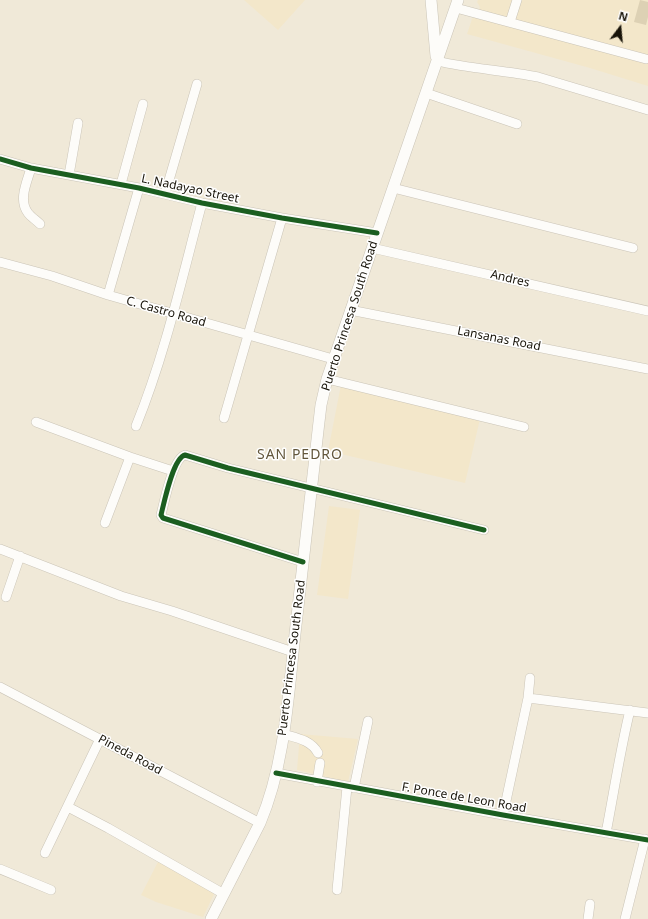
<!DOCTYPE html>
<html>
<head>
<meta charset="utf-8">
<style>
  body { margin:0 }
  #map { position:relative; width:648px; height:919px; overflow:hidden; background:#f0e9d8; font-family:"Noto Sans",sans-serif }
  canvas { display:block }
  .north { position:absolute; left:600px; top:8px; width:40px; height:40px; -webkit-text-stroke:3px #fff; paint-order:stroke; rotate:16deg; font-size:11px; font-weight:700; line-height:16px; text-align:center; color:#181409 }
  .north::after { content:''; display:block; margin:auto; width:14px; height:18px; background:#181409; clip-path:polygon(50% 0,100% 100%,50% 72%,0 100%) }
</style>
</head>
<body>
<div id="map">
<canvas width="648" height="919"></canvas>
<div class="north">N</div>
</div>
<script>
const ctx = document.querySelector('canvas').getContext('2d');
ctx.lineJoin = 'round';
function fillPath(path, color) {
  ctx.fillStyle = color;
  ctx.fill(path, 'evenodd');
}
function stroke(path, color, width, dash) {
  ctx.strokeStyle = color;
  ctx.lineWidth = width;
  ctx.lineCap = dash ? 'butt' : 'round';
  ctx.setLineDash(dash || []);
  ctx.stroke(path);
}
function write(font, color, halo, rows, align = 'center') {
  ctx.font = font + ' "Noto Sans",sans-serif';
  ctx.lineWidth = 3;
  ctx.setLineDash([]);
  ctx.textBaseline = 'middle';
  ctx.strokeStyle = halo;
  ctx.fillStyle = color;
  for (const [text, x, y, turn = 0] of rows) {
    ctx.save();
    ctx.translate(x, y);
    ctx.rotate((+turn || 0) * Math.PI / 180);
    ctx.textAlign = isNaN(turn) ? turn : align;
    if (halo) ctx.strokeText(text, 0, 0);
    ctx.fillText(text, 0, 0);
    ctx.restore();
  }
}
fillPath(new Path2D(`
  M244,0h61l-27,30z
  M478,0h170v86l-58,-18 -123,-34 5,-15 5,-3 3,-9 -3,-5z
  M341,385l139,34 -15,64 -137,-32z
  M329,506l31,4 -12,89 -31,-4z
  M300,734l58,5 -10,43 -51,-12z
  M160,858l56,32 -13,27 -47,-15 -15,-7z`), '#f3e7ca');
fillPath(new Path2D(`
  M640,0l8,2v15l-2,8 -12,-3z`), '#ddd1b4');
const minor = new Path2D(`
  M456,8l190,51
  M510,22l7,-22
  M437,61c33,8 67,9 101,16l110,33
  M426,93l91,31
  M0,159l31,9 108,20 63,15 80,15 95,15
  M31,168c-4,14 -13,32 -3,45 3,4 8,7 12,11
  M69,175l9,-52
  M121,184l22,-80
  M393,188l240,60
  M165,194l32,-110
  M372,248l276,63
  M0,262l52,14 56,19 225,64
  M108,295l31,-107
  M350,310l298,59
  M327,379l197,48
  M224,418l58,-200
  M36,422l94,35 43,14
  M136,426c29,-71 46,-148 66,-223
  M105,523l25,-66
  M0,549l121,47 51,15 121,41
  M303,562l-140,-44 -2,-3c3,-12 12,-57 24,-60l43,13 256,62
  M6,597l14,-41
  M0,687l260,136
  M528,698l120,15
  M283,734c14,4 28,6 35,19
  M276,773l227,42 145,25
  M317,782l3,-19
  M354,788l14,-67
  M68,807l40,21 116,66
  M503,815l25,-117 2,-20
  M606,833c8,-41 14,-82 24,-123
  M45,853l55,-114
  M0,869l51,21
  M337,890l10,-103
  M588,919l2,-15
  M625,919l20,-80`);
const major = new Path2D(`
  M431,0l5,56
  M211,919l49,-96c25,-59 28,-126 35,-189 9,-77 17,-153 26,-229l6,-26 131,-379`);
stroke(minor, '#cac4b7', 10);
stroke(major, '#cac4b7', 12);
stroke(minor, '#fdfcf9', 9);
stroke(major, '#fdfcf9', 11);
stroke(new Path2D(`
  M0,159l31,9 108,20 63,15 80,15 95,15
  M303,562l-140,-44 -2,-3c3,-12 12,-57 24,-60l43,13 256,62
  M276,773l227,42 145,25`), '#1b5e20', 5);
write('12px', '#181409', '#fff', [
  ["L. Nadayao Street",190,189,12],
  ["Andres",510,279,13],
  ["C. Castro Road",166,312,16],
  ["Puerto Princesa South Road",350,316,-72],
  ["Lansanas Road",499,339,11],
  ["Puerto Princesa South Road",292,658,-83],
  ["Pineda Road",130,755,28],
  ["F. Ponce de Leon Road",464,798,10]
]);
ctx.letterSpacing = '1px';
write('14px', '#62563b', '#fff', [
  ["SAN PEDRO",300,455]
]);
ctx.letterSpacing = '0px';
</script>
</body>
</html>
